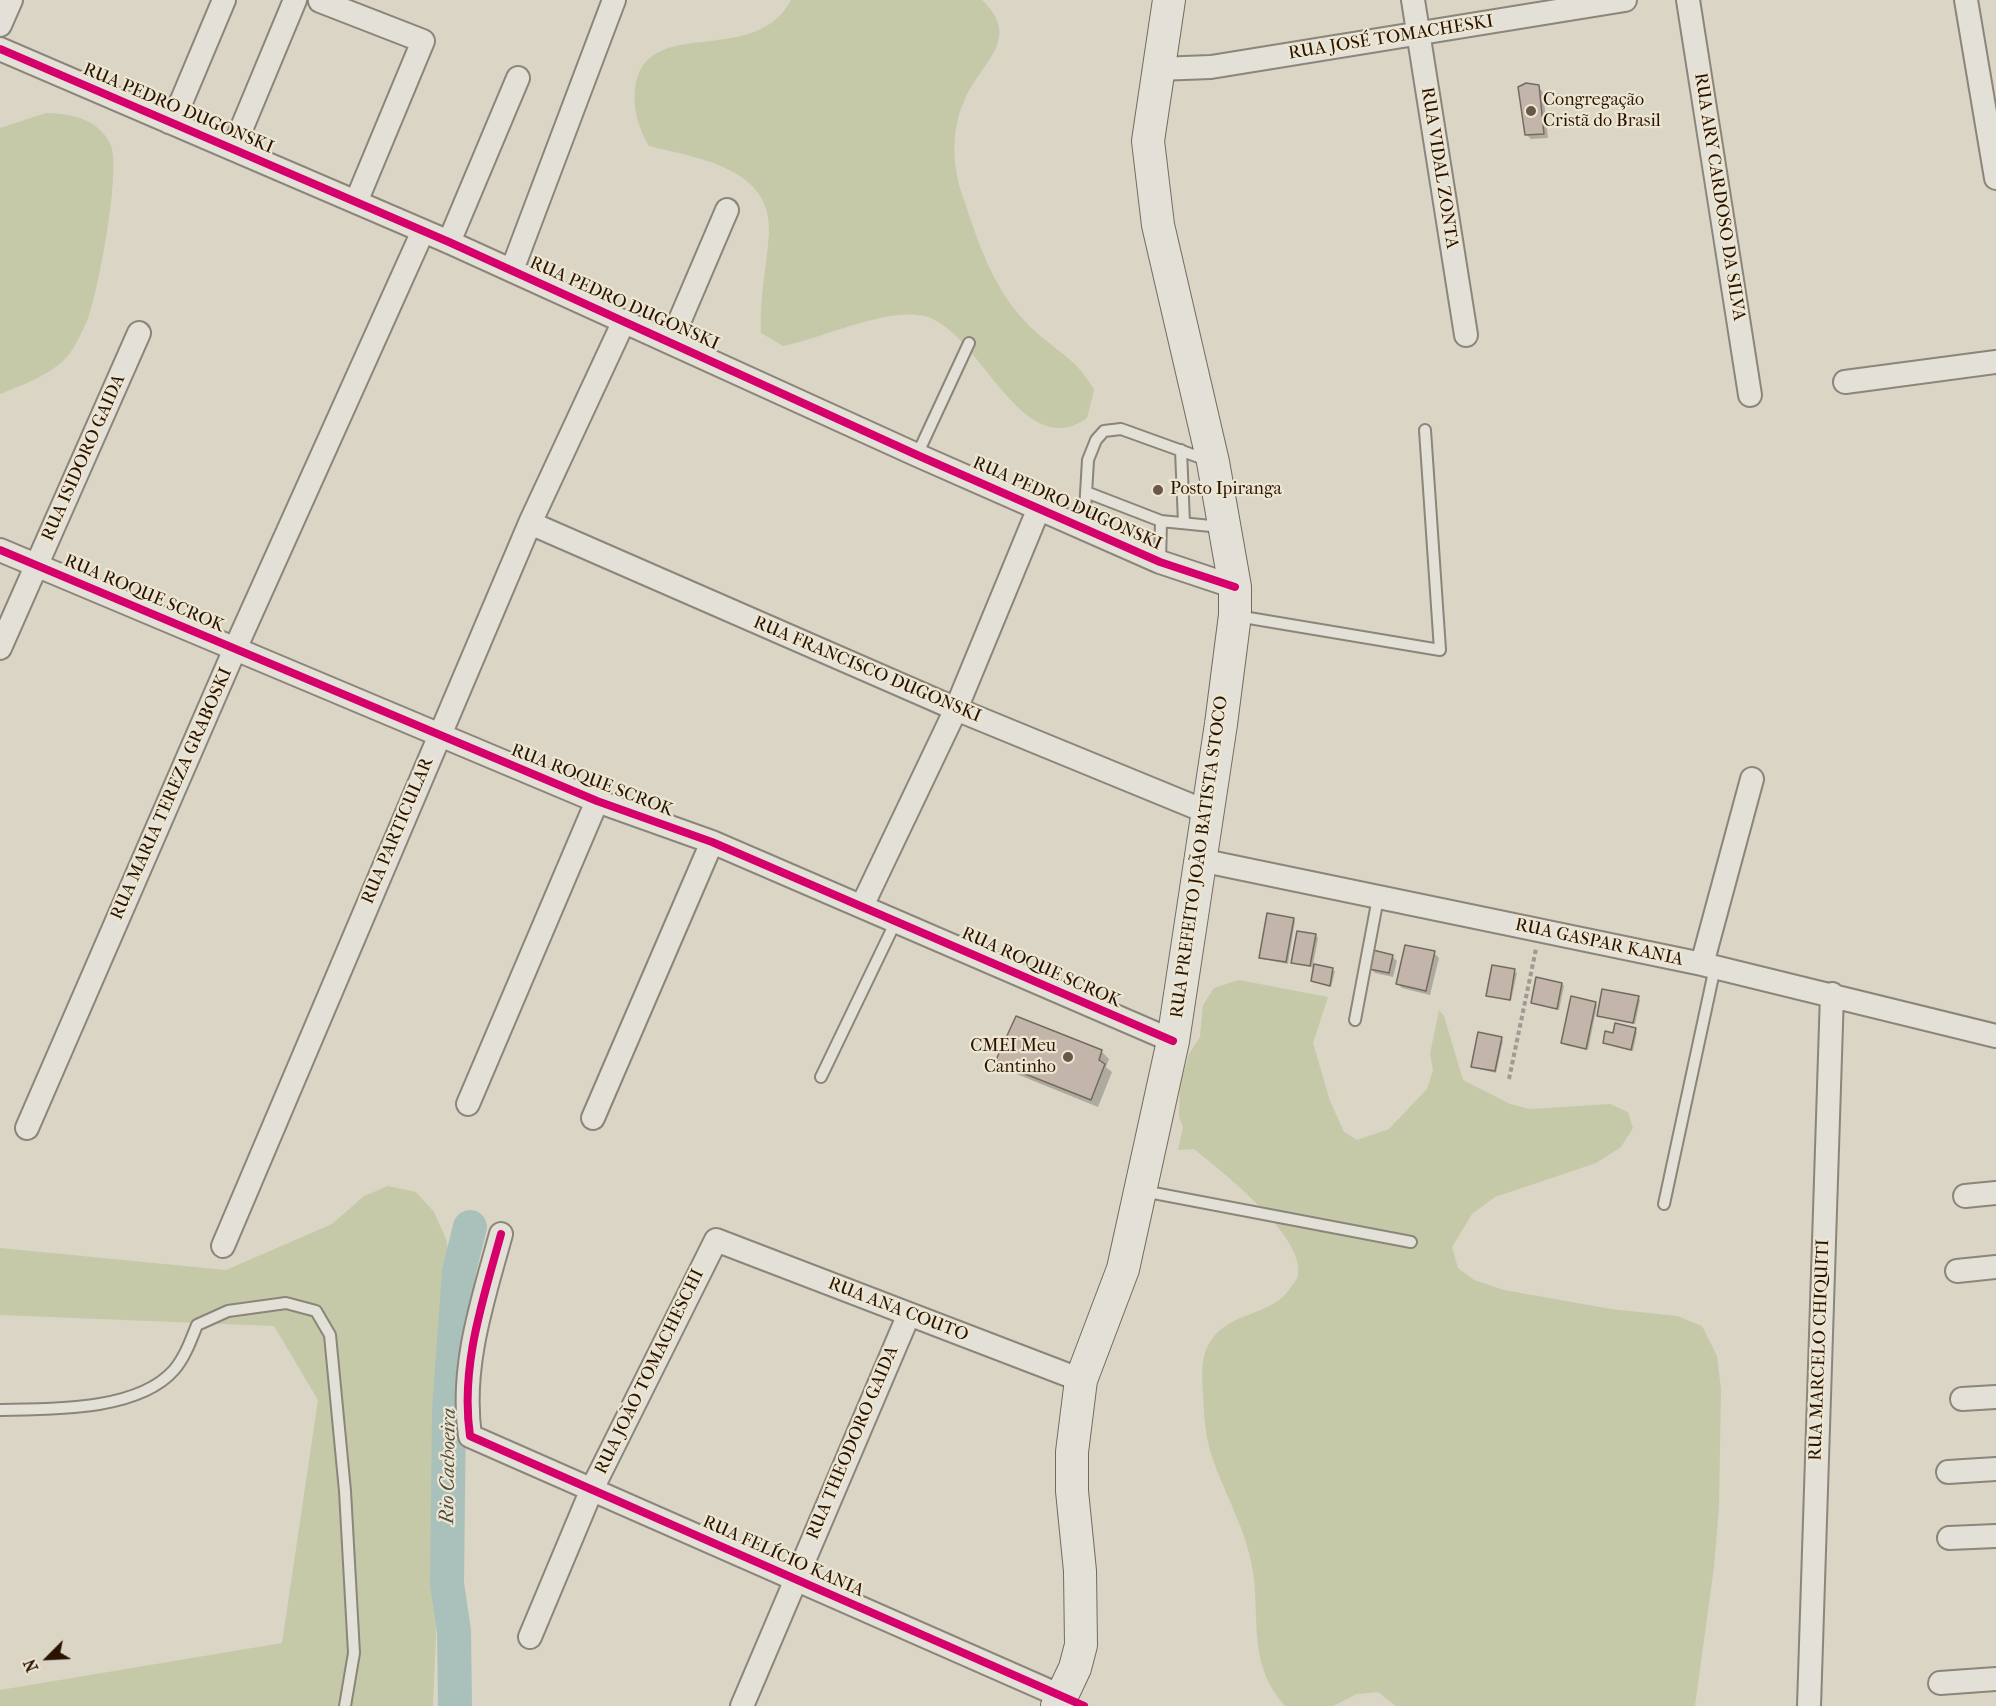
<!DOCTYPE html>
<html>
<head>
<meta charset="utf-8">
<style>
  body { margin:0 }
  #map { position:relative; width:1996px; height:1706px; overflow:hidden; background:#dad5c5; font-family:"IM FELL French Canon",serif }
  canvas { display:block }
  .north { position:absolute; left:18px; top:1628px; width:60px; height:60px; -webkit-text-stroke:4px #ede6d3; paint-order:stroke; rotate:246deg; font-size:16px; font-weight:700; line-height:24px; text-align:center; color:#2a1400 }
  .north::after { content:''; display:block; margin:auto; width:21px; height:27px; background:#2a1400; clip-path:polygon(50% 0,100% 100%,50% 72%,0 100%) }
</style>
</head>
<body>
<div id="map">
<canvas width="1996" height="1706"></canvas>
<div class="north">N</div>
</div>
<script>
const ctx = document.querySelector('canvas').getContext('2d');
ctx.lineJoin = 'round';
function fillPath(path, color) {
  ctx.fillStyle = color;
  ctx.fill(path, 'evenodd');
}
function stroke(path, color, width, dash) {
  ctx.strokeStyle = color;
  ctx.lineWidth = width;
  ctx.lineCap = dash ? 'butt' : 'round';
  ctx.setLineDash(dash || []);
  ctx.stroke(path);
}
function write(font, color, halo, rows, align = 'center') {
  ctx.font = font + ' "IM FELL French Canon",serif';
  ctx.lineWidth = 4.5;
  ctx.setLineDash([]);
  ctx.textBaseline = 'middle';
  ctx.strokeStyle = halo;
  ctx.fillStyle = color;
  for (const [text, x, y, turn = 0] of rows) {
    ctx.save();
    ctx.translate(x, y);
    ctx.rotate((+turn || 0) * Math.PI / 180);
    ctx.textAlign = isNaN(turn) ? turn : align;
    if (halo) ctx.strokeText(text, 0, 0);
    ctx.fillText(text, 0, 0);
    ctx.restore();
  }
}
fillPath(new Path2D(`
  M791,0h191c41,39 -1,62 -17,99 -11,23 -13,51 -8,76 2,13 8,27 12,40 15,44 31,85 67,117 24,22 41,27 58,58l-7,28c-66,48 -108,-90 -163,-102 -38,-9 -101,22 -141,30l-22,-13c-2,-35 6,-67 8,-101 3,-65 -73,-74 -120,-86 -11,-18 -16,-37 -14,-57 9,-77 119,-19 156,-89z
  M46,113c26,1 53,5 65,33 10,25 -13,148 -24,175 -5,11 -14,31 -23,39 -18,17 -42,25 -64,34v-266z
  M1239,980l89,17 -15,46 17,58 14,31 13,8 32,-11 38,-40 6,-19 -3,-16 9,-44 5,6 19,64 47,24 20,5 80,-5 18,8 5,16 -12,19 -25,16 -101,34 -23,17 -20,33 6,21 16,12 30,10 107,19 66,7 25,10 15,30 4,33 -2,118 -5,60 -19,139h-299l-18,-14 -21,2 -24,12h-48c-37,-41 -25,-84 -32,-134 -6,-41 -28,-77 -41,-115 -7,-21 -8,-42 -9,-63 -1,-13 -2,-29 2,-41 16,-45 64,-32 86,-66 2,-3 7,-8 7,-12 8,-38 -78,-105 -104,-126l-16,1 5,-23 -4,-10 1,-31 9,-32 11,-17 3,-32 11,-17z
  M388,1186l28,6 18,20 12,27 4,22v51l-17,394h-433v-16l282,-47 36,-243 -44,-74 -274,-11v-67l226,22 106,-46 32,-28z`), '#c5c9a8');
fillPath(new Path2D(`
  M1538,87l5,5 5,46 -17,1 -5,-5z
  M1293,919l2,2 -7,43 -25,-5 -2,-2z
  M1316,936l2,2 -5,27 22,6 -4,16 -19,-6 3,-13 -22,-6z
  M1434,953l5,5 -9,37 -28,-7 -5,-5z
  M1392,956l5,5 -4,16 -18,-4 -5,-5z
  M1493,967l24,6 -6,28 -24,-6z
  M1562,984l2,2 -5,24 -26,-7z
  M1638,998l2,2 -5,24 -36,-9z
  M1595,1003l2,2 -9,45 -23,-5 -2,-2z
  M1635,1030l2,2 -4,19 -29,-8 11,-8z
  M1501,1039l2,2 -7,32 -21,-5 -2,-2z
  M1101,1051l8,8 -3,8 6,5 -14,35 -94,-38 -7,-8z`), '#0003');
stroke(new Path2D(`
  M455,1706l-1,-75 -7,-47 2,-174 10,-139 11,-44`), '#aac1bb', 34);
const building = new Path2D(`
  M1526,83l13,2 5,49 -19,1 -7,-48z
  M1267,913l27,5 -8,44 -27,-4z
  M1297,931l19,3 -6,32 -19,-3z
  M1405,945l30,6 -9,40 -30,-7z
  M1373,950l20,5 -4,18 -20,-4z
  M1314,964l19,4 -3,18 -19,-5z
  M1492,965l23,4 -5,31 -24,-4z
  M1536,977l26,6 -5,26 -26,-6z
  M1602,989l37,7 -6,27 -36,-7z
  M1571,996l25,6 -10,47 -25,-6z
  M1016,1016l86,34 -3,10 6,4 -14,36 -96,-38z
  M1615,1023l21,5 -5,22 -28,-7 2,-12 8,2z
  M1478,1032l24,5 -7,34 -24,-4z`);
fillPath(building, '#c3b5aa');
stroke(building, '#726b60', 1.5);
const lane = new Path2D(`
  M1181,450l3,73
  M917,455l52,-112
  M1086,492l75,29 60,6
  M1084,527l4,-67 8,-20 8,-9 17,-2 86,31
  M1160,562l1,-41
  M1237,616l203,34 -15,-220
  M1355,1020l23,-122
  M821,1077l75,-156
  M1143,1191l268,51
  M1664,1204l51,-237
  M0,1410c52,-1 138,1 174,-40 11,-13 17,-30 23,-45l31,-14 58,-8 30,8 14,24 15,156 9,162 -9,53`);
const street = new Path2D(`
  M1413,0l53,335
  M1688,0l62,395
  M1966,0l30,178
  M320,1l103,40 -67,161
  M0,25l11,-25
  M0,49l449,193 468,213 243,107 75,25
  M1157,69l54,-2 414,-67
  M169,122l13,-22 42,-100
  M233,149l62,-149
  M449,242l69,-164
  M512,270l102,-270
  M671,341l56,-131
  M1845,382l151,-20
  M530,523l426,186 251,103
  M0,550l597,251 115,41 461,199
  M0,648l139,-315
  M1200,860l502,104 294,72
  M862,906l94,-197 83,-201
  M1702,964l50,-185
  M468,1104l129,-303
  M593,1118l119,-276
  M27,1128l208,-479 188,-418
  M1965,1196l31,-3
  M501,1234c-18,66 -41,132 -31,202l593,261
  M223,1246l307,-723 94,-202
  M1957,1271l39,-4
  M1962,1399l34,-2
  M1948,1472l48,-3
  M1949,1538l47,-2
  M530,1637l62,-148 124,-249 365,140
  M1940,1683l56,-4
  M742,1706l167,-392
  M1809,1706l23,-712`);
const secondary = new Path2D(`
  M1057,1706l18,-38 6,-23 -1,-74 -8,-80v-39l9,-72 42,-111 50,-228 48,-317 14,-109v-28l-22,-125 -55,-237 -10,-84 21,-141`);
stroke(lane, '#8b857a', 14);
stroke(street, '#8b857a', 26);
stroke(secondary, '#726b60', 34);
stroke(new Path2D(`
  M1509,1079l27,-130`), '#9f9a92', 4, [4.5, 3]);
stroke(lane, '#e3e0d8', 10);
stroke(street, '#e3e0d8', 22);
stroke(secondary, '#e3e0d8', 32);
stroke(new Path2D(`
  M0,49l449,193 468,213 243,107 75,25
  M0,550l597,251 115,41 461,199
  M501,1234c-18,66 -41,132 -31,202l614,270`), '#d6006c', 8);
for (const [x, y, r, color] of [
  [1531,111,6,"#685845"],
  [1158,490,6,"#685845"],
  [1068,1057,6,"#685845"]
]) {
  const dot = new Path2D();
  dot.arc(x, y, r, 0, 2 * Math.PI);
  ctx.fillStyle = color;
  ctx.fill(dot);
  stroke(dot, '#ede6d3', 2);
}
write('18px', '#2a1400', '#ede6d3', [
  ["RUA JOSÉ TOMACHESKI",1391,38,-9],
  ["RUA PEDRO DUGONSKI",178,109,23],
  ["RUA VIDAL ZONTA",1439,168,81],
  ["RUA ARY CARDOSO DA SILVA",1719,197,81],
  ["RUA PEDRO DUGONSKI",624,304,24],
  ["RUA ISIDORO GAIDA",84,458,-66],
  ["RUA PEDRO DUGONSKI",1067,504,24],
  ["RUA ROQUE SCROK",144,594,23],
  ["RUA FRANCISCO DUGONSKI",867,670,23],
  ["RUA ROQUE SCROK",592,781,21],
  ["RUA MARIA TEREZA GRABOSKI",172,794,-66],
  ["RUA PARTICULAR",398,831,-67],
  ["RUA PREFEITO JOÃO BATISTA STOCO",1200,857,-82],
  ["RUA GASPAR KANIA",1599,943,12],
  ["RUA ROQUE SCROK",1041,968,24],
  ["RUA ANA COUTO",898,1310,21],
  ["RUA MARCELO CHIQUITI",1820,1350,-88],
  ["RUA JOÃO TOMACHESCHI",650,1372,-64],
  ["RUA THEODORO GAIDA",853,1443,-67],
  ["RUA FELÍCIO KANIA",783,1557,24]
]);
write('18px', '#2a1400', '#ede6d3', [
  ["Congregação",1543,101],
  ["Cristã do Brasil",1543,122],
  ["Posto Ipiranga",1170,490],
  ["CMEI Meu",1056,1047,"right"],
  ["Cantinho",1056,1068,"right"]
], 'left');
write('italic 20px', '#504e40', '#ede6d3', [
  ["Rio Cachoeira",449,1466,-89]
]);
</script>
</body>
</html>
